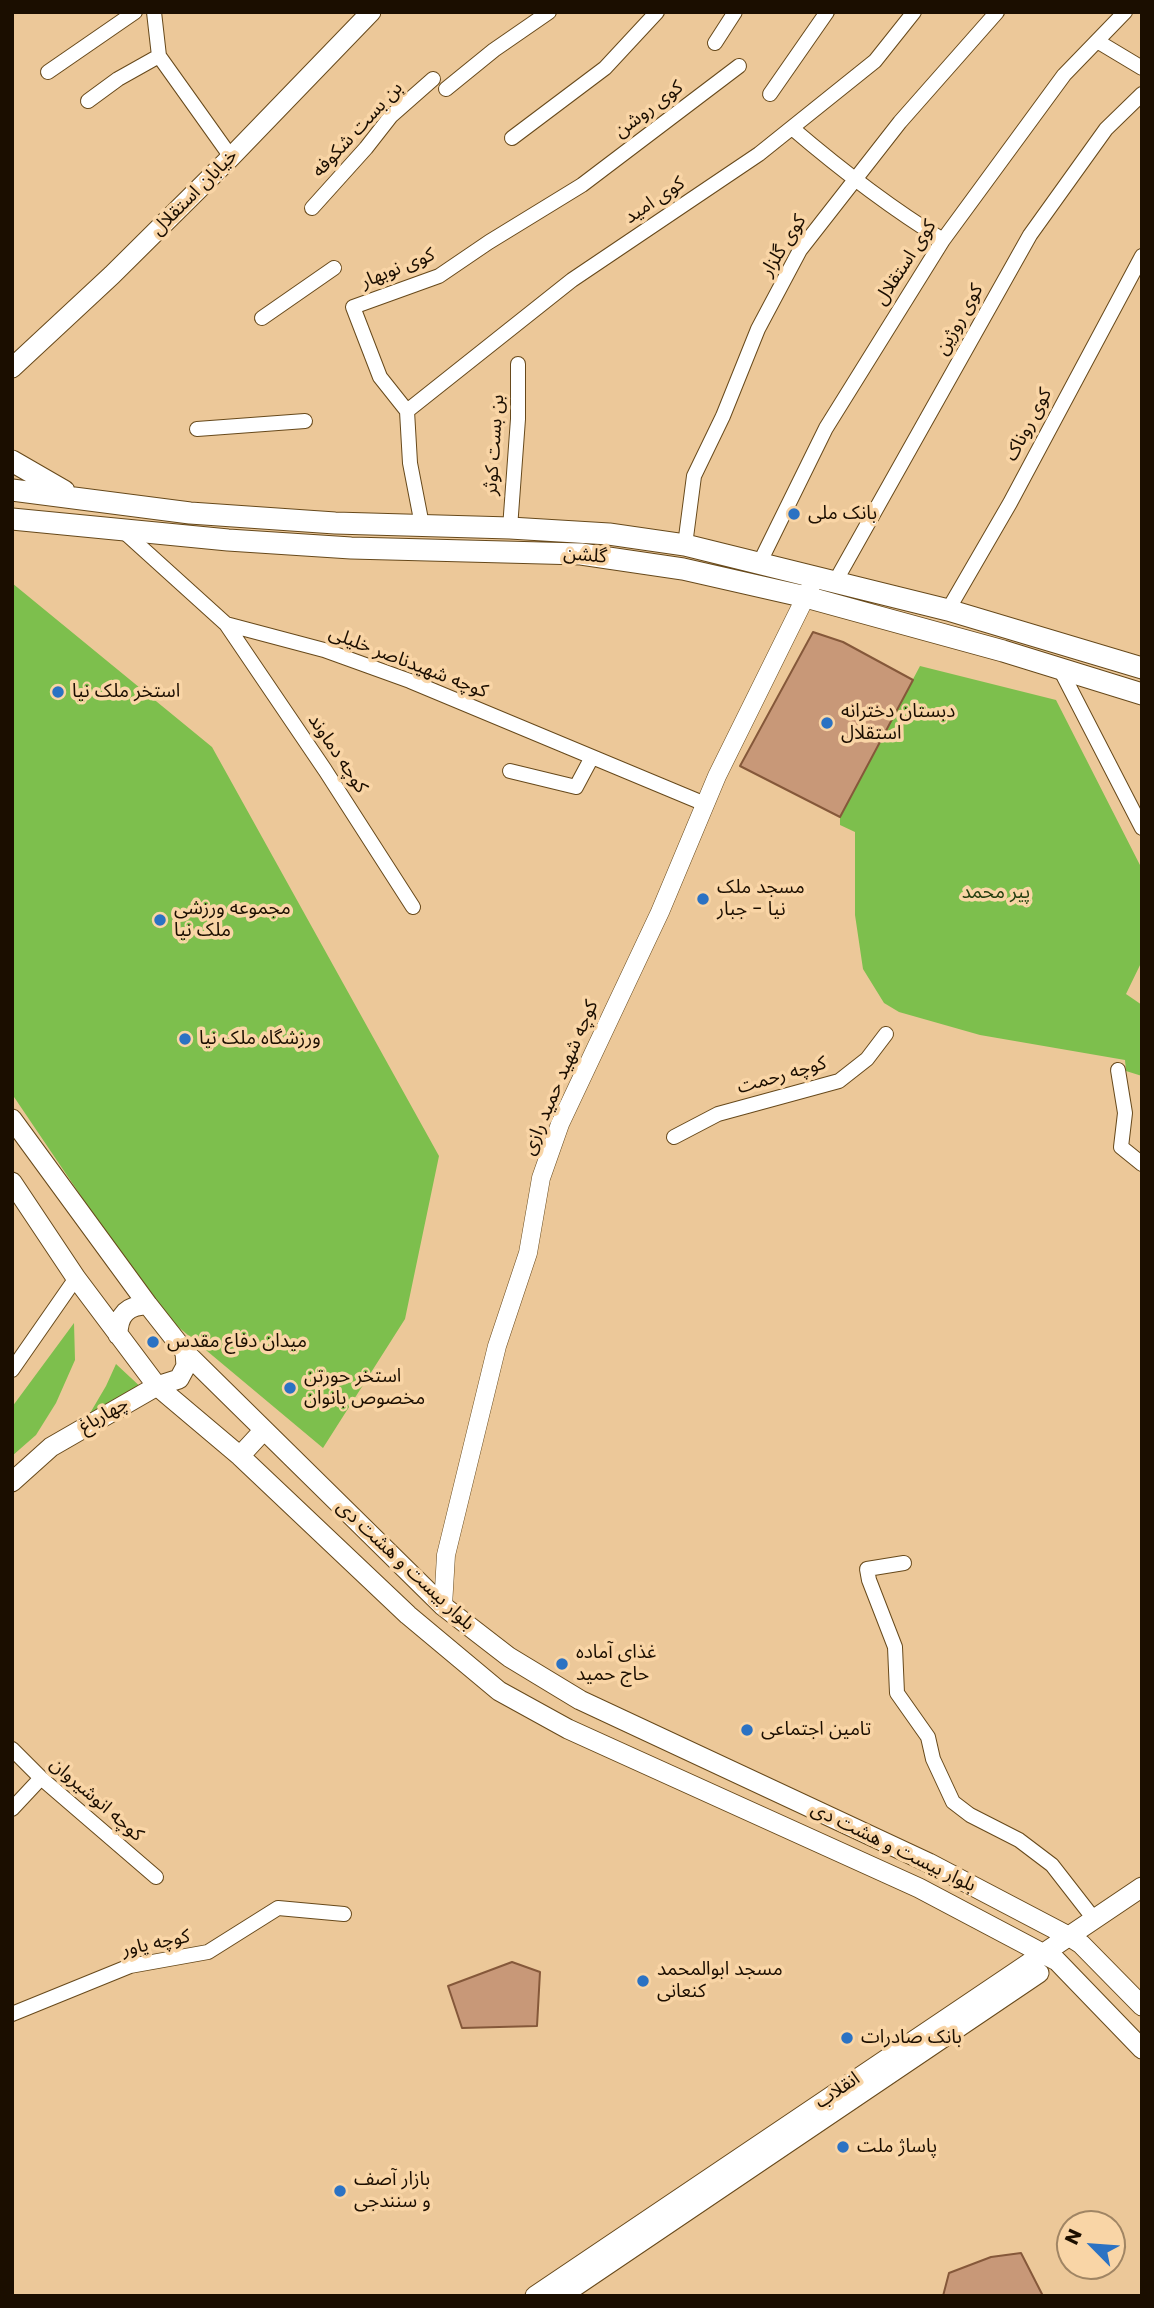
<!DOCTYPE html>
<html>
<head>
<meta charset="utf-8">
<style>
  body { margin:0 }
  #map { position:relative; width:1154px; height:2308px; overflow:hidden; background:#ecc899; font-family:Poppins,sans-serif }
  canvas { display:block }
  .frame { position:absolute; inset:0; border:14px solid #1b0e00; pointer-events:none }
  .north { position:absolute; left:1056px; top:2210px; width:70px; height:70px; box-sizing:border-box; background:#f9d5a6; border:2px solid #a08564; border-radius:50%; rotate:295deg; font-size:19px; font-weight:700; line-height:28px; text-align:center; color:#1b0e00 }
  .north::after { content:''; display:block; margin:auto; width:24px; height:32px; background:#2b72c3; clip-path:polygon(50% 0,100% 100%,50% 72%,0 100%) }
</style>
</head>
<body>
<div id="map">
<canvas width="1154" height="2308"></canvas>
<div class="frame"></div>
<div class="north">N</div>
</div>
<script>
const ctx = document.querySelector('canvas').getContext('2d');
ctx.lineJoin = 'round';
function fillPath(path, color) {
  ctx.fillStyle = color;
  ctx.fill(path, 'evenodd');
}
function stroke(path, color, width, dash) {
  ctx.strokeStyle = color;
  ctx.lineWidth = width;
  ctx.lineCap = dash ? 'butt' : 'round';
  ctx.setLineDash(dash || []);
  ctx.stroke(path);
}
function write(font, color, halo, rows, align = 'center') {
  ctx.font = font + ' Poppins,"Noto Sans Arabic",sans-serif';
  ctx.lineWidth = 7;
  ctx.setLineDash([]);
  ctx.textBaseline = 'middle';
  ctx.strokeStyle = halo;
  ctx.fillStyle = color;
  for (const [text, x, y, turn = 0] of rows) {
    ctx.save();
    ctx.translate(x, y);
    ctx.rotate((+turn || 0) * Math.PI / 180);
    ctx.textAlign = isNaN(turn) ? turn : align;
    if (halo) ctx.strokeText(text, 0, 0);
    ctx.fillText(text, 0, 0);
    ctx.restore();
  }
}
fillPath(new Path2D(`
  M12,583l200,164 227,409 -34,163 -82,129 -165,-138 -146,-216z
  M920,666l136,34 86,169v92l-16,33 16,11v71l-16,-5 -1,-11 -145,-25 -81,-23 -15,-9 -21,-34 -8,-54v-83l-15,-7v-8z
  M74,1323l1,37 -19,43 -20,32 -24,21v-49z
  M116,1364l29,27 -59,29 20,-34z`), '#7dbf4d');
const building = new Path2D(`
  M813,632l30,10 70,38 -73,137 -100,-51z
  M512,1962l28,10 -3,54 -75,2 -14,-42z
  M1021,2253l22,43h-100l6,-23 42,-16z`);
fillPath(building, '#c89878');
stroke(building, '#85583a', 2);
const minor = new Path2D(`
  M154,12l5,44 72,101
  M1097,41l45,27
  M715,43l20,-31
  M48,72l87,-60
  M446,89l48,-39 55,-38
  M770,94l57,-82
  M88,101l30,-22 41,-23
  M792,128c48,41 97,79 151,112
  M512,138l93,-70 52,-56
  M312,208l54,-60 25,-32 42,-37
  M262,318l72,-50
  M407,411l165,-131 187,-126 116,-93 39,-49
  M197,429l108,-8
  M422,525l-12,-62 -3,-52 -27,-34 -27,-70 86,-31 50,-34 93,-57 157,-119
  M510,528l8,-109v-55
  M121,529l105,95 98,26 86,31 295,123
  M685,545l9,-69 29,-60 35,-87 42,-79 100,-128 97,-110
  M760,562l66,-134 117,-188 121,-165 61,-63
  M835,582l195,-347 76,-106 36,-35
  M948,610l62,-107 132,-247
  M226,624l99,146 88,137
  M1060,669l82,159
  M510,771l66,16 16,-30
  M1118,1070l7,43 -4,34 21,17
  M674,1137l44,-23 121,-33 28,-22 19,-25
  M12,1370l64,-92
  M904,1563l-37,6 2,11 26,67 2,46 31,44 5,22 20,43 17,13 49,25 33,25 42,54
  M12,1749l29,29 115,99
  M12,1809l29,-31
  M12,2014l118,-48 78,-14 70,-44 66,6`);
const tertiary = new Path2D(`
  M443,1606l3,-51 29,-119 22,-90 31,-93 13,-75 19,-54 100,-212 57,-136 94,-190`);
const secondary = new Path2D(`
  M12,368l100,-93 119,-118 140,-145
  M12,1119l136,186 37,47 258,254 66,51 71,43 349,163 141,74 11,7 61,62
  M12,1182l64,96 81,108 83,70 168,159 91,76 69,38 351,159 138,73 85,88
  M118,1335c0,-21 10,-30 30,-30
  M240,1456l23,-25
  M12,1482l39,-35 106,-61 22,-7 7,-13 -1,-14
  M535,2296l607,-409
  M561,2296l478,-323`);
const primary = new Path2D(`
  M12,461l52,30
  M12,490l178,23 145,10 175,5 99,6 76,11 263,65 194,58
  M12,519l216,21 123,8 230,6 102,15 123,28 197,54 139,43`);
stroke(minor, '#67491b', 16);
stroke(tertiary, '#67491b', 19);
stroke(secondary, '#67491b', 21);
stroke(primary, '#67491b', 23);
stroke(minor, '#fff', 14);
stroke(tertiary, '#fff', 18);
stroke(secondary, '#fff', 19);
stroke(primary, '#fff', 21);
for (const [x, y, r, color] of [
  [794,514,7,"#2b72c3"],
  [58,692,7,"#2b72c3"],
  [827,723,7,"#2b72c3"],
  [703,899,7,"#2b72c3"],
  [160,920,7,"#2b72c3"],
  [185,1039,7,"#2b72c3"],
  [153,1342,7,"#2b72c3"],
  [290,1388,7,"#2b72c3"],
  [562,1664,7,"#2b72c3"],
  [747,1730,7,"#2b72c3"],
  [643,1981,7,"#2b72c3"],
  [847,2038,7,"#2b72c3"],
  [843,2147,7,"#2b72c3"],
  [340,2191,7,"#2b72c3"]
]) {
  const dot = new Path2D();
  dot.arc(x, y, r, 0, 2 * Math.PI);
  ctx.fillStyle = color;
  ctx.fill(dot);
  stroke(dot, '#f9d5a6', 2.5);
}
write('19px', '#1b0e00', '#f9d5a6', [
  ["کوی روشن",649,110,-37],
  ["بن بست شکوفه",358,130,-47],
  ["خیابان استقلال",195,193,-45],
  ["کوی امید",655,201,-34],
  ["کوی گلزار",784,246,-58],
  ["کوی استقلال",906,263,-57],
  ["کوی نوبهار",398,269,-22],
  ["کوی روژین",960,320,-61],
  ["کوی روناک",1029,425,-62],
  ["بن بست کوثر",495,445,-86],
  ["گلشن",585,556,5],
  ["کوچه شهیدناصر خلیلی",408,663,21],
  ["کوچه دماوند",337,754,56],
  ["کوچه رحمت",782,1076,-16],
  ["کوچه شهید حمید رازی",561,1078,-67],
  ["چهارباغ",104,1416,-30],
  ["بلوار بیست و هشت دی",405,1566,43],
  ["کوچه انوشیروان",96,1800,41],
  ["بلوار بیست و هشت دی",893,1848,26],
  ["کوچه یاور",156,1944,-12],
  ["انقلاب",838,2091,-34]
]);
write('19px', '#1b0e00', '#f9d5a6', [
  ["بانک ملی",808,514],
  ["استخر ملک نیا",72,692],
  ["دبستان دخترانه",841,712],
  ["استقلال",841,734],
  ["مسجد ملک",717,888],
  ["نیا - جبار",717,910],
  ["مجموعه ورزشی",174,909],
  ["ملک نیا",174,931],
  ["ورزشگاه ملک نیا",199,1039],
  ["میدان دفاع مقدس",167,1342],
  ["استخر حورتن",304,1377],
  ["مخصوص بانوان",304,1399],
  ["غذای آماده",576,1653],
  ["حاج حمید",576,1675],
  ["تامین اجتماعی",761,1730],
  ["مسجد ابوالمحمد",657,1970],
  ["کنعانی",657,1992],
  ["بانک صادرات",861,2038],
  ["پاساژ ملت",857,2147],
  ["بازار آصف",354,2180],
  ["و سنندجی",354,2202]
], 'left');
write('19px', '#243f10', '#f9d5a6', [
  ["پیر محمد",996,893]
]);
</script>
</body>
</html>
